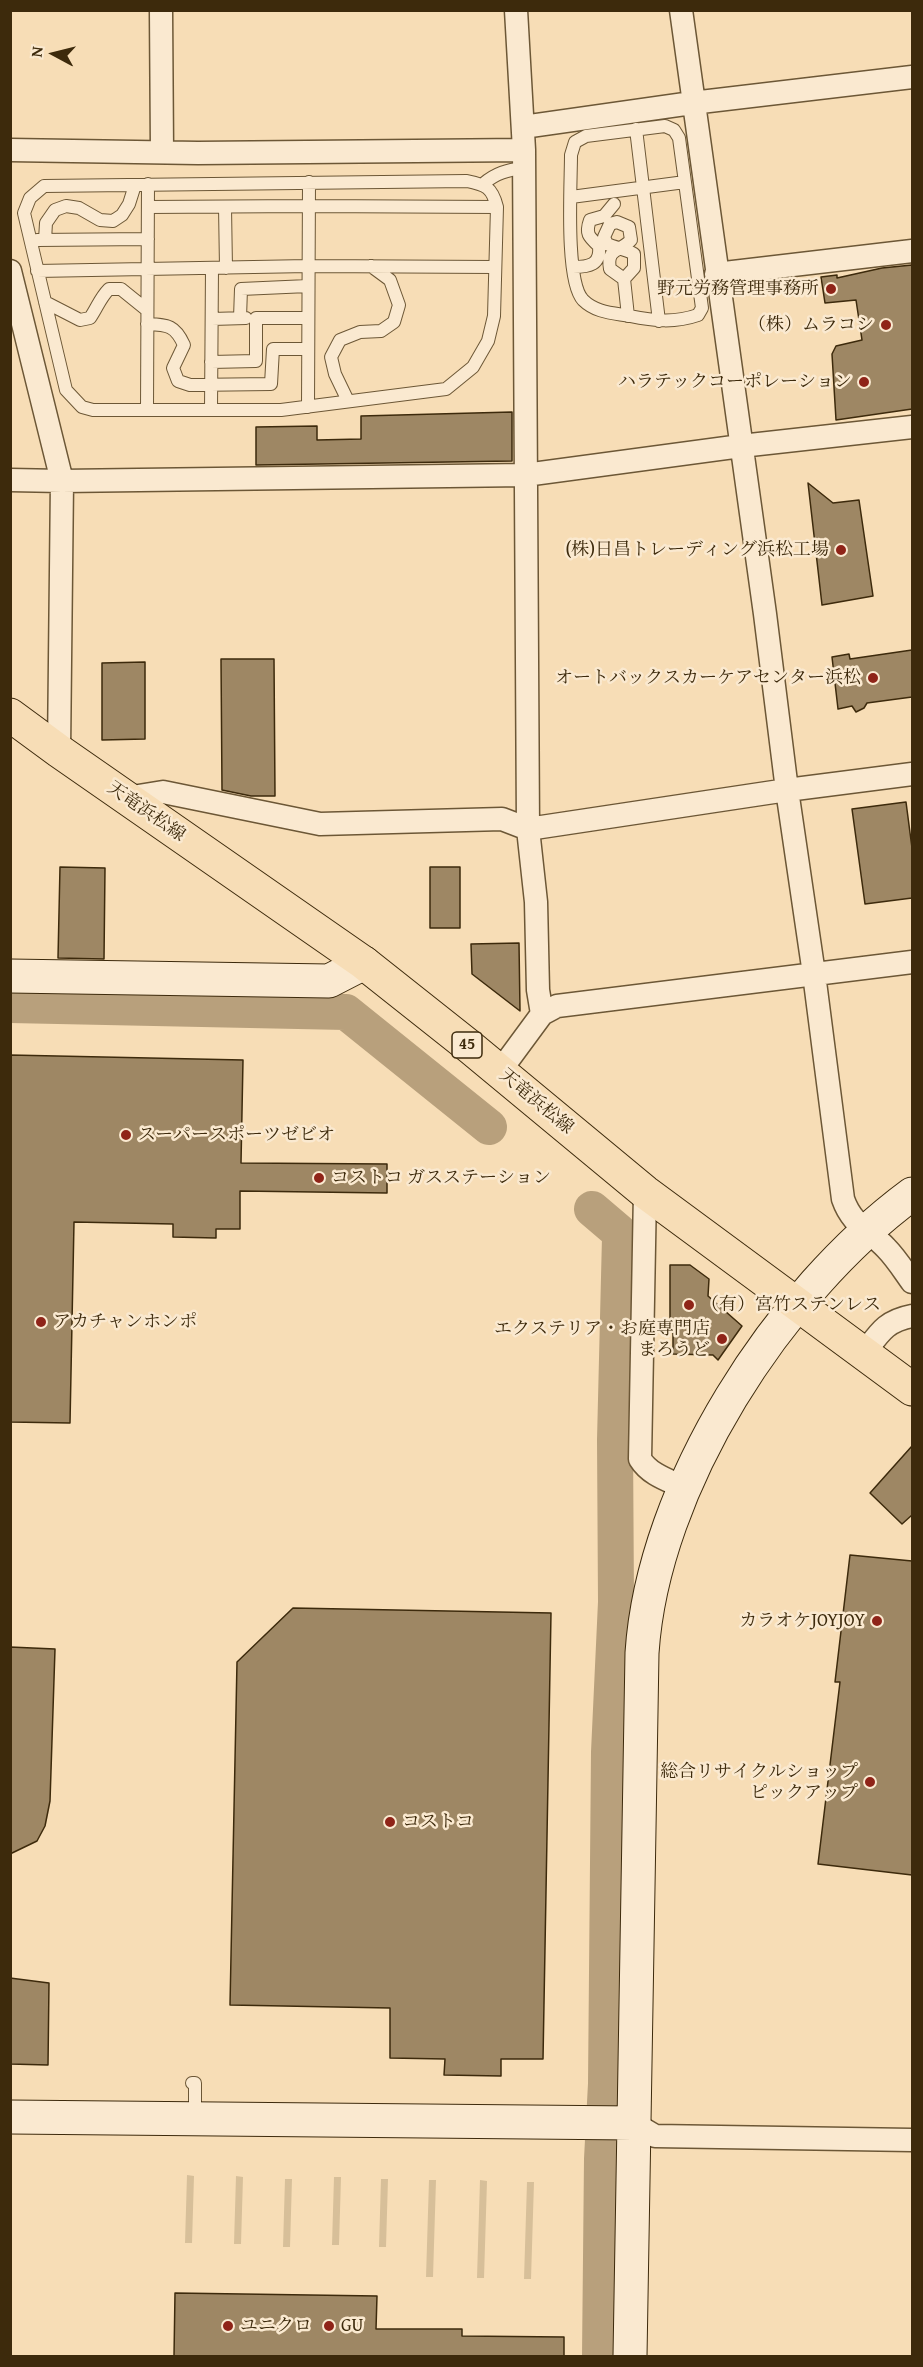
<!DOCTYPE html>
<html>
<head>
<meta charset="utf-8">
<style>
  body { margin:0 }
  #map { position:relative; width:923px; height:2367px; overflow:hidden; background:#f7ddb6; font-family:"Gentium Book Plus",serif }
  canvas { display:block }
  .frame { position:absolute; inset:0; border:12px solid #3d2a0c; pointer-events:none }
  .north { position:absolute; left:24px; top:24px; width:60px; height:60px; -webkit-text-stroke:4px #fae9d0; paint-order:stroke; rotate:277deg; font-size:16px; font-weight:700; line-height:24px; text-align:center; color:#3d2a0c }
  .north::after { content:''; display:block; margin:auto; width:21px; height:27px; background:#3d2a0c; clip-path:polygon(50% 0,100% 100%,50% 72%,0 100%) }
</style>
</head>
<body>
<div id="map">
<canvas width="923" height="2367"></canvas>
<div class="frame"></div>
<div class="north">N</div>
</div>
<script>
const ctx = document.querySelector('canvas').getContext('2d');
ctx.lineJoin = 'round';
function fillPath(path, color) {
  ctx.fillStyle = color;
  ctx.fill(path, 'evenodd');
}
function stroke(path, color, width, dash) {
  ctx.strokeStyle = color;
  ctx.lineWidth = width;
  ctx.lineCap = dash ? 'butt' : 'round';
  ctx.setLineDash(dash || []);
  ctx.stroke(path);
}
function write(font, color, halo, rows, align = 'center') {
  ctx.font = font + ' "Gentium Book Plus","Noto Serif JP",serif';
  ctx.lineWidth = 5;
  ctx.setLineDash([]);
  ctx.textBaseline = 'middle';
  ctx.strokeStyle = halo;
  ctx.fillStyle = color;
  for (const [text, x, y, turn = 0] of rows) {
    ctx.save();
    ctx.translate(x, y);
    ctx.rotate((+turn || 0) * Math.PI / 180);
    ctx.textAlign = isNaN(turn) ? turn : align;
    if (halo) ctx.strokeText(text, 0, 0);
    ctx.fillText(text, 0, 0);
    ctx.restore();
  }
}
fillPath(new Path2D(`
  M187,2175l7,1 -2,67h-7z
  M236,2176l7,1 -2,67h-7z
  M334,2177h7l-2,68h-7z
  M285,2179h7l-2,68h-7z
  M381,2179h7l-2,68h-7z
  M429,2180h7l-3,97h-7z
  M480,2180l7,1 -3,97h-7z
  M527,2182h7l-3,97h-7z`), '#d7bf99');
stroke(new Path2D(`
  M10,1005l336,7 143,115
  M592,1209l27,23 1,5 -5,203 1,162 -7,150 -3,332 -4,75 -2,197`), '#b8a07c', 36);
const building = new Path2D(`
  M912,265v144l-76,11 -4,-66 4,-8 26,-6 -6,-40 -31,3 -4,-26 16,-2v3l45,-10z
  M512,412v49l-256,4v-38l61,-1v14l44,-1v-23z
  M808,483l25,20 26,-3 14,96 -51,9z
  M912,650v47l-45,6 -3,5 -8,4 -4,-6 -14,3 -6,-52 17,-3 1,5z
  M221,659h53l1,137h-24l-29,-6z
  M145,662v77l-43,1v-77z
  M906,802l6,46v50l-47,6 -13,-95z
  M60,867l45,1 -1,91 -46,-1z
  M430,867h30v61h-30z
  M519,943l1,68 -48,-37 -1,-30z
  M10,1055l233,5 -2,103 146,1v29l-147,-2v38h-24v9l-43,-1v-13l-99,-2 -4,201 -60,-1z
  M670,1265h20l19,14 -1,17 34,30 -24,34 -5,-5 -40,-1v-23h-3z
  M912,1446v69l-10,9 -32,-31z
  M850,1555l62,6v314l-94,-11 22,-182h-5z
  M293,1608l258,5 -8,446h-42v17l-57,-1 1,-16 -55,-1v-50l-160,-3 7,-343z
  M10,1647l45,2 -5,152 -5,25 -8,15 -27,13z
  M10,1978l39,5 -1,82 -38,-1z
  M175,2293l202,3 -1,33h86v7l102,1v19h-390z`);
fillPath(building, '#9e8764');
stroke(building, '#3d2a0c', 1.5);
const lane = new Path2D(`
  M665,126l9,4 5,8 23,170 -4,7c-23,8 -44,6 -68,1 -16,-3 -34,-3 -47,-16 -18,-19 -12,-116 -12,-145l4,-13 11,-6z
  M636,129l23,192
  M467,181c19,4 25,6 30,26l-3,109 -6,25 -15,26 -27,22 -165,21h-188l-11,-3 -16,-17 -42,-177 6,-15 14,-12z
  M483,184c13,-11 24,-14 41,-16
  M571,197l114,-15
  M148,207l160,-1 189,1
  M225,207l1,61
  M37,240l111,-1
  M45,240l1,-17 9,-13 11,-4 13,2 21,12 13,1 9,-6 7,-11 6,-19
  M573,267c16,0 28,-2 26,-21 -10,-9 -14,-12 -9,-26l14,-4 10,-12
  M37,271l271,-5 187,1
  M624,279l10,-11v-14c-8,-5 -18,-6 -27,-10l-3,-7 6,-13 7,-2 12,5 2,13c-11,12 -25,8 -21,29l14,10 4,37
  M45,302l35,18 10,-2c7,-10 10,-20 19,-29h12l26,21
  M240,318l1,-29 67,-3
  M212,319l34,-1
  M147,324c21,1 28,1 37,21l-11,23 5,13 12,4 81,-1 2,-35h35
  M211,362l45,-1v-43h52
  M348,401l-13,-27 -4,-17 9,-17 20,-8 21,-1 13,-9 5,-17 -9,-25 -19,-14
  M308,407l1,-225
  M147,410l1,-226
  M211,410l1,-142
  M192,2083h3v35`);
const street = new Path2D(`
  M161,10l1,142
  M681,10l84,604 22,176 27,184 29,225c9,26 26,31 43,49 10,10 18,23 26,34
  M523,127l169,-24 220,-26
  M10,150l188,3 326,-3
  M10,271l52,210 -3,270
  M716,274l196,-23
  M10,480l52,1 463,-6 216,-29 171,-19
  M126,798l37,-6 157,32 182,-5 26,10 259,-39 125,-16
  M542,1014l15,-8 355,-44
  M500,1071l42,-57 -4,-24 -2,-88 -8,-73 -4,-679 -8,-140
  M645,1192l-5,267c10,16 28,21 45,29
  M865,1352c15,-20 21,-31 47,-36
  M633,2123l22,13 257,4`);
const secondary = new Path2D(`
  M10,976l319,5 35,-18
  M10,2117l623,6
  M630,2356l12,-703c11,-168 137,-361 270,-459`);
const primary = new Path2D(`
  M10,715l49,36 305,212 106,84 175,145 267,197`);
stroke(lane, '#6c5736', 14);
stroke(street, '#6c5736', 25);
stroke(secondary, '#3d2a0c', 35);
stroke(primary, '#3d2a0c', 35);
stroke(lane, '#fae9d0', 12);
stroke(street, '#fae9d0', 22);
stroke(secondary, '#fae9d0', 33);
stroke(primary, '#f7ddb6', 33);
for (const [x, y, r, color] of [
  [831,289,6,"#8f2418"],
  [886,325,6,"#8f2418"],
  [864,382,6,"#8f2418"],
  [841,550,6,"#8f2418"],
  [873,678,6,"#8f2418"],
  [126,1135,6,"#8f2418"],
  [319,1178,6,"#8f2418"],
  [689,1305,6,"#8f2418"],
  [41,1322,6,"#8f2418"],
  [722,1339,6,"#8f2418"],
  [877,1621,6,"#8f2418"],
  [870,1782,6,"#8f2418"],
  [390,1822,6,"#8f2418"],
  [228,2326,6,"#8f2418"],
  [329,2326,6,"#8f2418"]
]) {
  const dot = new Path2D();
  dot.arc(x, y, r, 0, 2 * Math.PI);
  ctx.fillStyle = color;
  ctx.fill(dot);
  stroke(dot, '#fae9d0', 2);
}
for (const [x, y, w] of [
  [467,1045,30]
]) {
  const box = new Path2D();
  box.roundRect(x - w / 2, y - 13, w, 26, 4.5);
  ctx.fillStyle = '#fae9d0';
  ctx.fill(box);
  stroke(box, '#3d2a0c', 1.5);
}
write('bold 16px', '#3d2a0c', null, [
  ["45",467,1045]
]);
write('18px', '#3d2a0c', '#fae9d0', [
  ["野元労務管理事務所",819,289],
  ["（株）ムラコシ",874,325],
  ["ハラテックコーポレーション",852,382],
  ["(株)日昌トレーディング浜松工場",829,550],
  ["オートバックスカーケアセンター浜松",861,678],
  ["スーパースポーツゼビオ",138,1135,"left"],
  ["コストコ ガスステーション",331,1178,"left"],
  ["（有）宮竹ステンレス",701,1305,"left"],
  ["アカチャンホンポ",53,1322,"left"],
  ["エクステリア・お庭専門店",710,1329],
  ["まろうど",710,1350],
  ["カラオケJOYJOY",865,1621],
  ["総合リサイクルショップ",858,1772],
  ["ピックアップ",858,1793],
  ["コストコ",402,1822,"left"],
  ["ユニクロ",240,2326,"left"],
  ["GU",341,2326,"left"]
], 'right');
write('18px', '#3d2a0c', '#fae9d0', [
  ["天竜浜松線",146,812,35],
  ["天竜浜松線",536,1102,40]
]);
</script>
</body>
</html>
